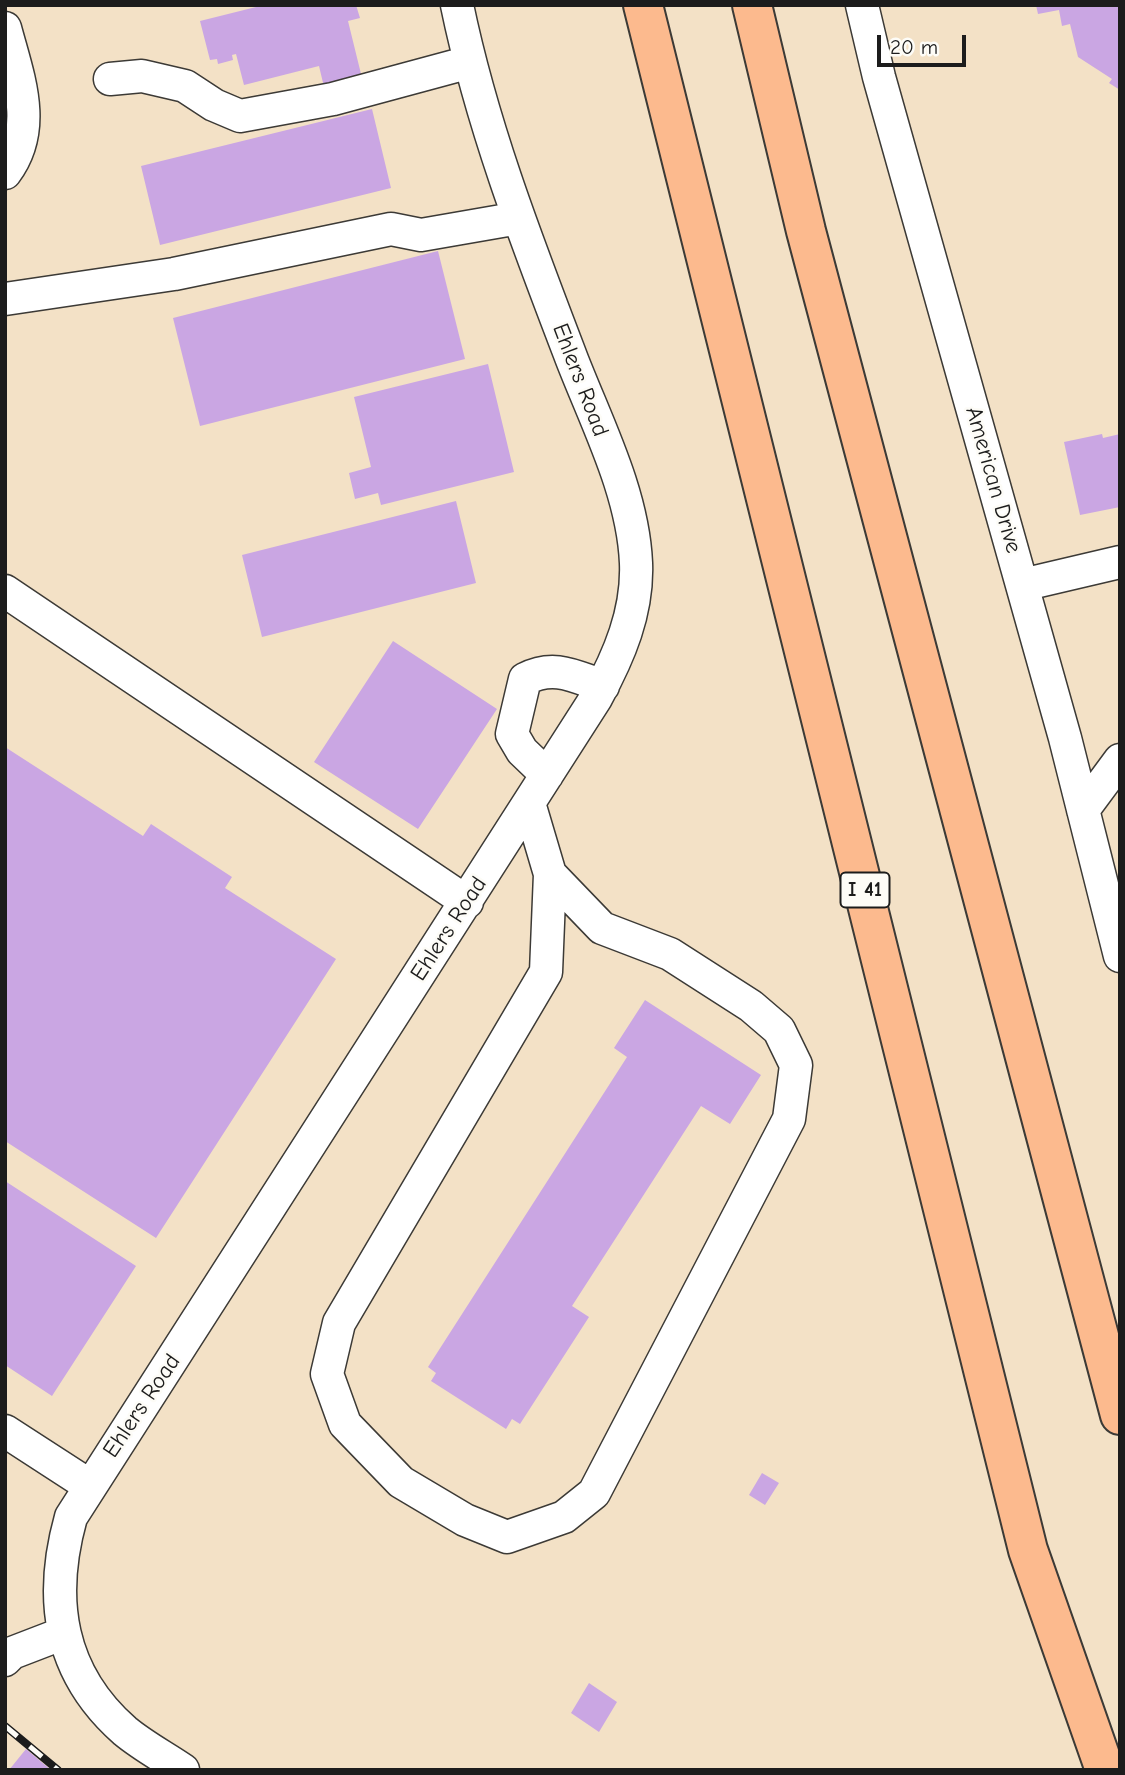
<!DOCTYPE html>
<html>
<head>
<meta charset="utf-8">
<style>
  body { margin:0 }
  #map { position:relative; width:1125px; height:1775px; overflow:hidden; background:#f3e1c6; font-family:"Comic Neue",sans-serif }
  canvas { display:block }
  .frame { position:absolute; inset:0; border:7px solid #1c1c1c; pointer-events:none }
  .scale { position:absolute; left:877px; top:35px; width:89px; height:32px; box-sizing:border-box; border:4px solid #1c1c1c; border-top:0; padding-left:9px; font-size:21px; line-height:24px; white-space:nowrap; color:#1c1c1c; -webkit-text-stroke:5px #fdfcf7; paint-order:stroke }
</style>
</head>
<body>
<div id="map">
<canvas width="1125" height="1775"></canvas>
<div class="frame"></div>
<div class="scale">20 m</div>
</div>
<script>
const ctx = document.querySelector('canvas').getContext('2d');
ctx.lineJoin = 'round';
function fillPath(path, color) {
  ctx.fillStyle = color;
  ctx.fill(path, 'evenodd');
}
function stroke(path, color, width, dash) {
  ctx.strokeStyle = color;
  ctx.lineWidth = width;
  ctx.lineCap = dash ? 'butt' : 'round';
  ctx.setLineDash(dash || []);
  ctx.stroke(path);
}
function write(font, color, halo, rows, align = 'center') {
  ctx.font = font + ' "Comic Neue",sans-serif';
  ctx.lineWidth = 5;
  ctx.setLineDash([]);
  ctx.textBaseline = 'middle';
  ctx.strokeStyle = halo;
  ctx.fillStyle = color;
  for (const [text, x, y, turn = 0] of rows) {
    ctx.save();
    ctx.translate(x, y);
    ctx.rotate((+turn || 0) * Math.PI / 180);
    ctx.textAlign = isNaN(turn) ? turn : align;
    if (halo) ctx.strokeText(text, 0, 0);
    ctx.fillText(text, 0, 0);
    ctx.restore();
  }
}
fillPath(new Path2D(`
  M264,5h92l4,13 -12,3 14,57 -38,9 -5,-21 -75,19 -8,-31 -4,1 1,5 -15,4 -1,-5 -7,1 -10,-39z
  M1036,5h84v85l-11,-7 3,-4 -34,-22 -8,-33 -8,2 -3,-16 -21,4z
  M372,109l19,79 -231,57 -19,-79z
  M438,251l27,108 -265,67 -27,-108z
  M488,364l26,108 -133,33 -3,-12 -23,6 -6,-26 22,-6 -17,-70z
  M1102,434l1,4 17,-4v73l-40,8 -16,-73z
  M456,501l20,82 -214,54 -20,-82z
  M393,641l104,68 -79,120 -104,-67z
  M5,747l138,89 8,-12 81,53 -7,11 111,71 -180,279 -151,-97z
  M645,1000l116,75 -31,49 -29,-18 -129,200 17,11 -69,107 -8,-5 -6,10 -75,-48 5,-8 -8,-6 199,-310 -13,-9z
  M5,1181l131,85 -84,130 -47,-31z
  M762,1473l17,10 -14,22 -16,-10z
  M589,1683l28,19 -18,30 -28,-19z
  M26,1749l25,21h-42z`), '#caa6e3');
const minor = new Path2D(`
  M862,5l17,72 186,661 55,218
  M5,28c13,49 34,100 0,145
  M110,79l32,-3 43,10 29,19 26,11 93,-17 137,-37
  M5,299l169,-25 217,-45 30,6 98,-17
  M1022,585l98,-23
  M5,591l462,311
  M547,775l-25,-24 -10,-17 13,-55c29,-15 49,-3 78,7
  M529,803l21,71 52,54 68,26 81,52 28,24 17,35 -7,54 -195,374 -30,24 -57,20 -42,-17 -64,-38 -56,-58 -18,-50 12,-51 207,-351 4,-98
  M1083,810l37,-50
  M5,1431l85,55
  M5,1660l7,-7 52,-20
  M183,1770c-19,-13 -40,-24 -58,-39 -66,-58 -77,-132 -54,-214l525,-819c23,-42 42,-86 40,-135 -3,-71 -40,-141 -65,-206 -44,-115 -89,-231 -114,-352`);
const highway = new Path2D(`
  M643,5l385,1545 77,220
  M752,5l54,226 314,1184`);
stroke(minor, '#3c3a36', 35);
stroke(highway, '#3c3a36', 42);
stroke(minor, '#fff', 32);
stroke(highway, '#fcba8e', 38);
const rail = new Path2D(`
  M5,1726l53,44`);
stroke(rail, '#1c1c1c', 8);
stroke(rail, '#fdfcf7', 5, [16]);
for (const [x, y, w] of [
  [865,890,49]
]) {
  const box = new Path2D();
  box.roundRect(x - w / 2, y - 17.5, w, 35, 5);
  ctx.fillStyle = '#fdfcf7';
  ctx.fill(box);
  stroke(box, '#1c1c1c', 2);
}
write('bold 21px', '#1c1c1c', null, [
  ["I 41",865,890]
]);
write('23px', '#1c1c1c', '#fdfcf7', [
  ["Ehlers Road",580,380,69],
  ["American Drive",993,480,74],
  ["Ehlers Road",449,929,-57],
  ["Ehlers Road",142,1406,-56]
]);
</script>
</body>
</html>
